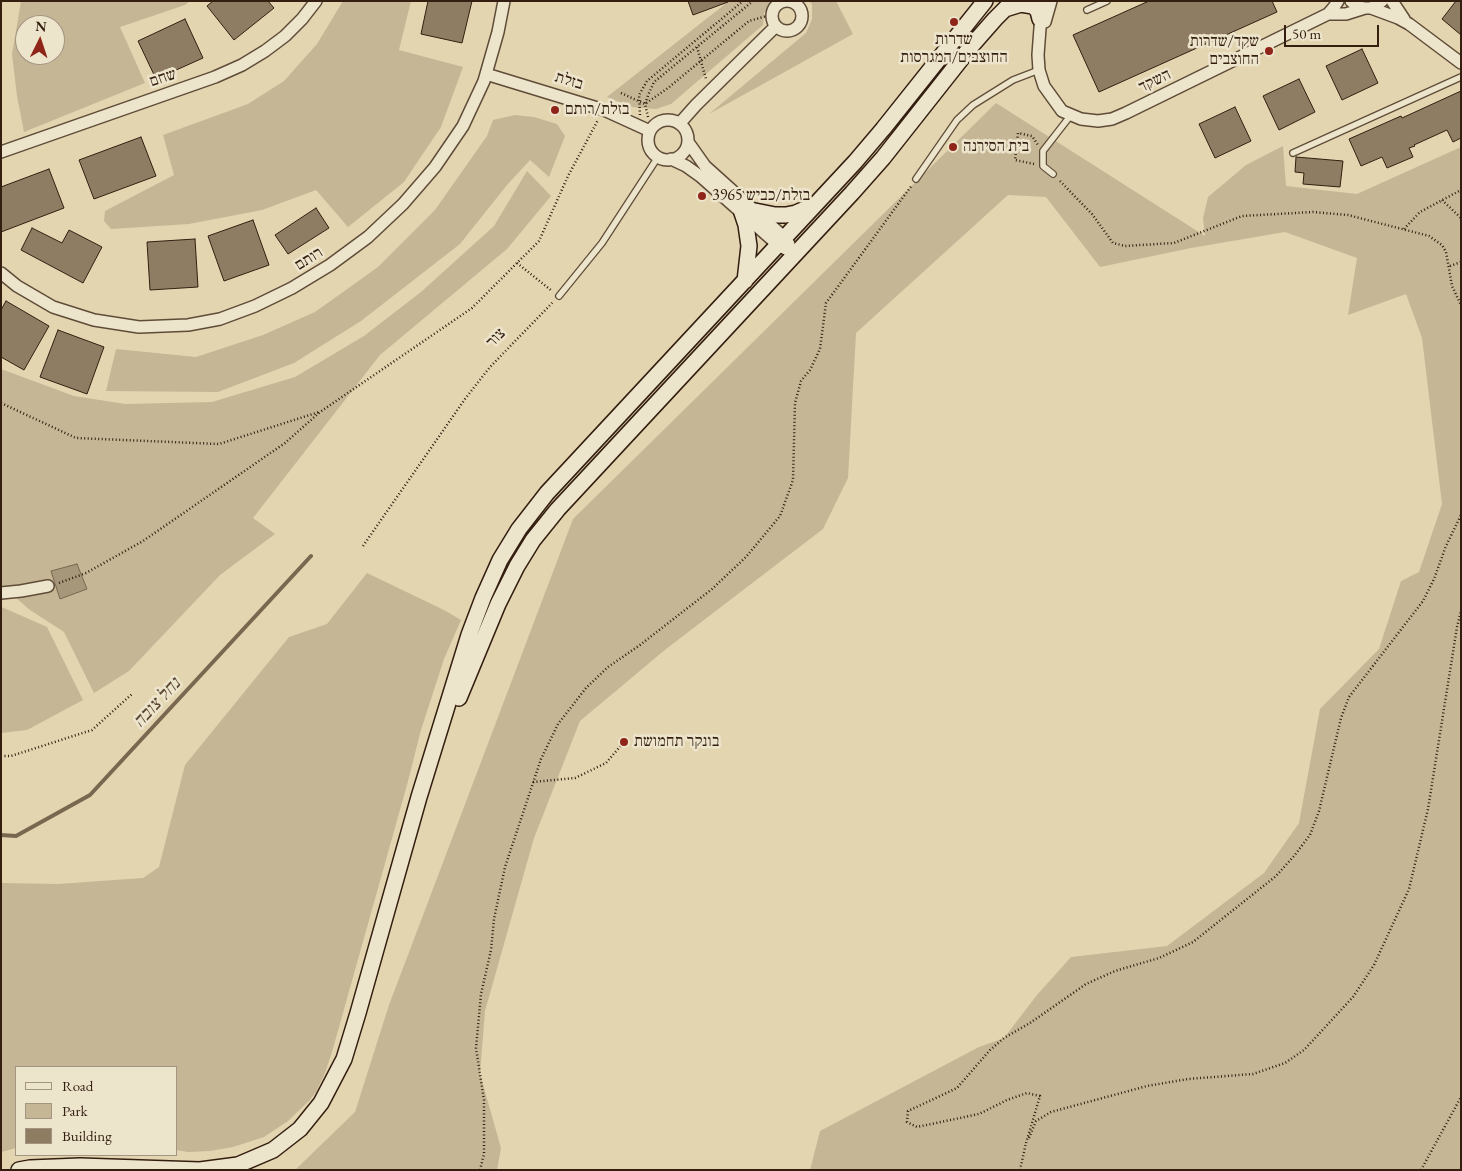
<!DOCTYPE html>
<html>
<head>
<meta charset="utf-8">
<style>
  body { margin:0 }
  #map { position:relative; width:1462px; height:1171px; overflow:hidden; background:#e3d5b0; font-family:"EB Garamond",serif }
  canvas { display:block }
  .frame { position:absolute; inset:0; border:2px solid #331e10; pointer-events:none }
  .legend { position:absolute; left:15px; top:1066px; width:162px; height:90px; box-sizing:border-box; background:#ede4cc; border:1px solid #a39581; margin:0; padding:6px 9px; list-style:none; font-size:15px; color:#331e10 }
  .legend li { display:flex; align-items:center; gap:10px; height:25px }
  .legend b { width:25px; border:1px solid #a39581 }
  .north { position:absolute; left:15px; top:15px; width:50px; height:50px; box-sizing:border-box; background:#ede4cc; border:1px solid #a39581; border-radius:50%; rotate:4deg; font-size:14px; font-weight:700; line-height:20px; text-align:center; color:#331e10 }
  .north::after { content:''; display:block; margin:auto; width:18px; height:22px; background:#8f2418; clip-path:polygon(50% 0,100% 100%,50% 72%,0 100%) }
  .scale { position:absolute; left:1284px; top:25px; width:95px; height:22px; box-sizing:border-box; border:2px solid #331e10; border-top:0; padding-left:6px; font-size:15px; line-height:18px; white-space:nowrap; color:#331e10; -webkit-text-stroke:4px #ede4cc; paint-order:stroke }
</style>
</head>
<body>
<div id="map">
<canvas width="1462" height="1171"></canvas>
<div class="frame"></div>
<ul class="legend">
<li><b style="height:6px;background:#ede4cc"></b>Road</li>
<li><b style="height:14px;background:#c5b695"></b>Park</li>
<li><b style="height:14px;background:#8f7d63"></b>Building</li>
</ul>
<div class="north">N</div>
<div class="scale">50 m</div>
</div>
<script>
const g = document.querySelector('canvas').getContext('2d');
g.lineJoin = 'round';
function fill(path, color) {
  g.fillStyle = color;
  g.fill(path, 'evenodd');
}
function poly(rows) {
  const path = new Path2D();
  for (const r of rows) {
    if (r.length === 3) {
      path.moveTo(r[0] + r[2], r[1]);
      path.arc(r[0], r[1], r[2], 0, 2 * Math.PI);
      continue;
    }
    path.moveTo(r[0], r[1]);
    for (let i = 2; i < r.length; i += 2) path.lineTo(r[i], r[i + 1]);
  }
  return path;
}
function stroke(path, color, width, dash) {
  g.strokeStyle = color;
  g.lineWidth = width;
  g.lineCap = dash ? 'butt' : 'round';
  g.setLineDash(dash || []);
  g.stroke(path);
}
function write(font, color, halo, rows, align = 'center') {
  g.font = font + ' "EB Garamond","Frank Ruhl Libre",serif';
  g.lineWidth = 5;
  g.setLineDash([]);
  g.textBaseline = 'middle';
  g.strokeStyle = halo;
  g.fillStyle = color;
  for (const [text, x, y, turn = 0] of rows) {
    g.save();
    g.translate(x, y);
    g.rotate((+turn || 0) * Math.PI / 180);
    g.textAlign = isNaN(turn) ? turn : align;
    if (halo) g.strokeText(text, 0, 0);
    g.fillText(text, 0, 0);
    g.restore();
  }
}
const green = poly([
  [21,1,190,1,185,5,120,27,145,83,24,132,17,96,12,54],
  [25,25,55,25,55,55,25,55],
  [343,1,411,1,399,50,463,67,441,127,404,182,348,227,316,190,262,210,189,224,111,229,104,221,105,211,174,175,163,135,248,104,284,81,317,44],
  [729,1,774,1,764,13,763,25,671,104,656,109,632,107,607,97],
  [809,1,836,1,853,34,709,114,806,33,812,19,812,4],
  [996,103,1205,236,1203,218,1208,197,1246,165,1283,146,1286,186,1357,194,1461,147,1461,1170,810,1170,820,1131,979,1047,1004,1038,1037,995,1071,957,1167,946,1264,873,1299,823,1320,709,1379,649,1401,581,1419,572,1442,504,1422,338,1406,294,1348,315,1357,258,1285,232,1191,248,1100,267,1046,197,1008,195,856,333,848,478,823,529,666,649,580,721,534,838,485,1011,480,1074,501,1148,497,1170,295,1170,355,1112,389,1005,573,519],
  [515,115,534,117,557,124,565,136,549,177,530,160,507,185,460,244,361,321,294,363,218,392,106,391,116,349,196,357,263,335,315,312,378,267,435,210,487,136,493,120],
  [527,171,551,196,507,249,380,355,253,518,275,534,220,575,129,671,94,693,64,632,30,610,1,585,1,369,74,396,125,404,212,402,295,377,364,336,421,292,494,226],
  [367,573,444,610,461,620,444,659,421,730,407,785,332,1052,325,1073,316,1092,310,1100,288,1121,264,1137,233,1147,210,1151,188,1152,176,1150,176,1067,16,1067,16,1148,1,1152,1,883,58,884,143,878,159,867,185,765,289,637,327,624],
  [1,607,4,608,47,627,83,700,27,730,1,733]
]);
const water = poly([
  [77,564,87,589,60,599,51,571,77,564]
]);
const stream = poly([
  [1,835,16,836,90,795,311,556]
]);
const building = poly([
  [213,1,268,1,274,8,234,40,207,6,213,1],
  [428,1,472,1,462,43,421,34,428,1],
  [688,1,727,1,728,2,693,15,688,1],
  [1149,1,1272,1,1277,12,1099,92,1073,35,1149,1],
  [1456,1,1461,1,1461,35,1442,19,1456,1],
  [185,19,203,58,156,79,138,41,185,19],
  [1362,49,1378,83,1342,100,1326,66,1362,49],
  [1299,79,1315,112,1279,130,1263,96,1299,79],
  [1461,91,1461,138,1453,142,1447,130,1414,145,1415,146,1409,148,1413,157,1387,168,1382,157,1361,166,1349,139,1401,116,1402,118,1461,91],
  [1235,107,1251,141,1215,158,1199,124,1235,107],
  [141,137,156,176,94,199,79,160,141,137],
  [1296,157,1343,161,1340,187,1303,184,1304,173,1295,172,1296,157],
  [49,169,64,208,1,232,1,187,49,169],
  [316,208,329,228,288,254,275,235,316,208],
  [253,220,269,265,224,281,208,236,253,220],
  [32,228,62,243,69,230,102,247,83,283,21,250,32,228],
  [195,239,198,287,150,290,147,242,195,239],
  [6,301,49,326,24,370,1,357,1,310,6,301],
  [58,330,104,347,87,394,40,377,58,330]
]);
const path = poly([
  [697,47,706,79],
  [621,93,645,104,668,88,749,21,770,15],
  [640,115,639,95,647,81,743,1],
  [648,117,645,104,649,93,654,82,753,1],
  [1034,164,1015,160,1018,133,1032,136,1038,145],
  [1060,181,1092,214,1113,243,1125,246,1174,243,1242,216,1313,212,1348,215,1429,236,1442,245,1446,252,1452,286,1461,305],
  [1442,200,1461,218],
  [1404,229,1420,212,1461,190],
  [517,263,552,291],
  [1450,266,1461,262],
  [1,403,76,438,219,444,319,412],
  [363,546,465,399,490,367,554,301],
  [59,583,86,573,143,541,285,443,320,412,472,308,539,241,568,176,598,120],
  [1,756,11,756,92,730,132,694],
  [533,782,575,778,606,763,624,742],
  [1029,1138,1036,1121,1051,1112,1147,1086,1188,1079,1253,1074,1285,1063,1304,1050,1353,997,1374,965,1409,889,1428,809,1457,627,1461,611],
  [1026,1143,1040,1096,1027,1093,1007,1100,979,1114,917,1127,907,1122,908,1111,957,1088,990,1050,1004,1038,1030,1023,1086,984,1115,971,1159,958,1193,942,1276,876,1294,856,1310,835,1319,811,1341,718,1349,697,1423,601,1434,579,1446,546,1461,515],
  [480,1170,484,1154,484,1100,476,1048,481,994,491,950,494,919,505,867,541,759,558,724,586,688,608,667,640,645,712,589,746,557,780,516,793,480,795,403,801,381,810,370,820,349,826,303,912,185],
  [1020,1170,1026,1143],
  [1421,1170,1461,1097]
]);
const lane = poly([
  [1087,10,1107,1],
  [1293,153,1461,77],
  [1053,174,1043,166,1043,151,1071,115],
  [916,179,957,120,973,105,1013,80,1039,70],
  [559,296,602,243,658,157]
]);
const street = poly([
  [1042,1,1038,55,1039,70,1044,86,1062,111,1081,119,1098,121,1112,119,1126,113,1328,14,1334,7,1338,1],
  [1351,1,1358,7,1365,8,1371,8,1382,1],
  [1392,1,1404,19],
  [787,16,15],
  [1371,8,1398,18,1409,24,1461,63],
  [1328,14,1346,14,1365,8],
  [1045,22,1051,1],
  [486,74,604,110,650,131],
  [668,140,20],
  [680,123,696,105,776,26],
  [688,142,705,166,785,238,789,244],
  [1,152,215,77,242,65,265,51,285,36,302,19,316,1],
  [671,159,686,166,700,176,778,245,795,254],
  [1,273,17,286,53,307,94,320,139,327,188,325,220,319,255,306,292,288,330,265,368,237,403,204,435,167,463,126,484,81,498,32,504,1],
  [1,593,21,591,48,586]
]);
const secondary = poly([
  [1005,9,1021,4,1033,6,1038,11,1040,19],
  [755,211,775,215,786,215,796,213,810,207],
  [742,213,746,225,749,246,745,281],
  [459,698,498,604,517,566,533,540,558,509,852,193,883,158,973,44,995,19,1013,1],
  [19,1170,30,1168,80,1166,200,1170,238,1165,273,1150,300,1129,321,1103,344,1059,358,1013,419,797,469,635,483,598,500,560,519,529,547,493,855,162,883,129,985,1]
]);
const markers = [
  [954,22,5,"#8f2418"],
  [1269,51,5,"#8f2418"],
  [555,110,5,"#8f2418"],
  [953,147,5,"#8f2418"],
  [702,196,5,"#8f2418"],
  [624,742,5,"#8f2418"]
];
const poiNames = [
  ["שדרות",954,40,"center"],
  ["החוצבים/המגרסות",954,58,"center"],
  ["שקד/שדרות",1259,42,"right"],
  ["החוצבים",1259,60,"right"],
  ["בזלת/רותם",565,110],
  ["בית הסירנה",963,147],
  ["בזלת/כביש 3965",712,196],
  ["בונקר תחמושת",634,742]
];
const streetNames = [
  ["שחם",163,78,-19],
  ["בזלת",569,81,17],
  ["השקד",1155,81,-26],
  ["רותם",309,259,-32],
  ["צור",496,338,-46]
];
const waterNames = [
  ["נחל צובה",157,703,-47]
];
fill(green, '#c5b695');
fill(water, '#a7977a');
stroke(water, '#796750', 1);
stroke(stream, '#796750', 4);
fill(building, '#8f7d63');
stroke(building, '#331e10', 1);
stroke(lane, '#5f4c38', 8);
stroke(street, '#5f4c38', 14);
stroke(secondary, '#331e10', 18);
stroke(path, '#331e10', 2.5, [1, 2.5]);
stroke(lane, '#ede4cc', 5.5);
stroke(street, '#ede4cc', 11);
stroke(secondary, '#ede4cc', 15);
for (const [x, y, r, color] of markers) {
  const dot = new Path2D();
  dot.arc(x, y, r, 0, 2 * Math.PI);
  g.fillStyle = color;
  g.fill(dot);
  stroke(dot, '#ede4cc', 2);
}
write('16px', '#331e10', '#ede4cc', poiNames, 'left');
write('16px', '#331e10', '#ede4cc', streetNames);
write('italic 18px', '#5c4835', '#ede4cc', waterNames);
</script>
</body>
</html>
